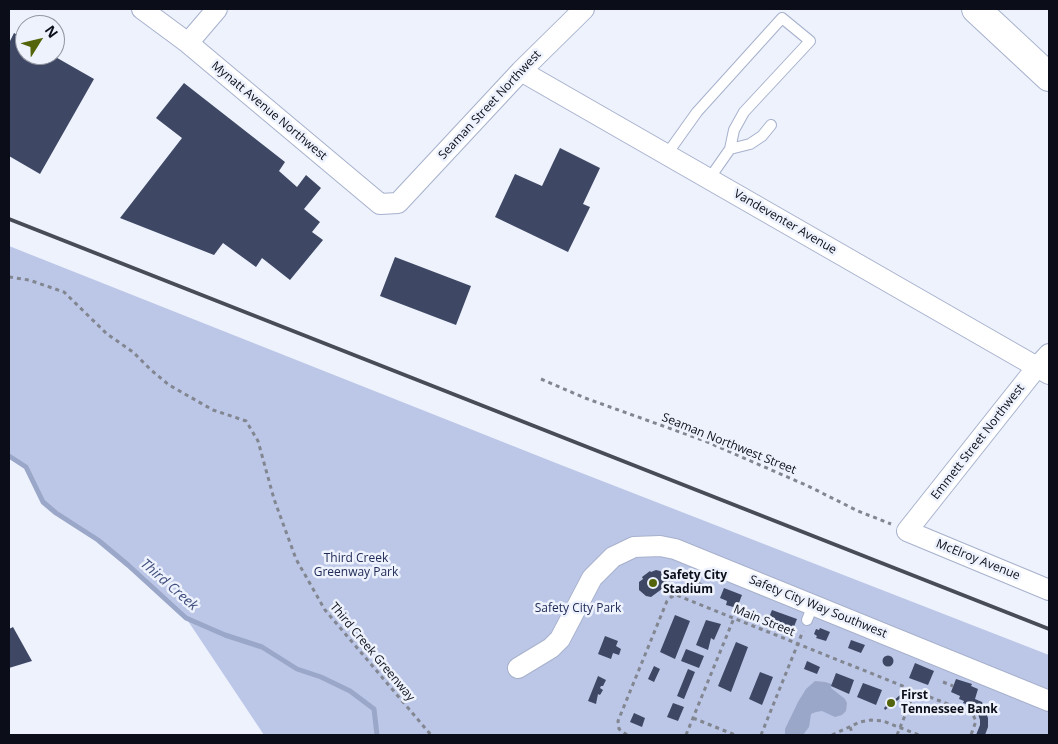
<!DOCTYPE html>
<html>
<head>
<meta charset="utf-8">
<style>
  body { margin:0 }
  #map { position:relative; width:1058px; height:744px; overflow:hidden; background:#edf2fd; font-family:"Open Sans",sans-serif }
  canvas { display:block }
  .frame { position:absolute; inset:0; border:10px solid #0b0e18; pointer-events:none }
  .north { position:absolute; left:15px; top:15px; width:50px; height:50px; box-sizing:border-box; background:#edf2fd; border:1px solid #9397a1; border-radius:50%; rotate:54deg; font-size:14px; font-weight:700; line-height:20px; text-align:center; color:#0b0e18 }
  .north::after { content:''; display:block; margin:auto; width:18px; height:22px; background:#54640b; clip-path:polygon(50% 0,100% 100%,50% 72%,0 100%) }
</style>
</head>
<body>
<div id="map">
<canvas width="1058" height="744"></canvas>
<div class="frame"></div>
<div class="north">N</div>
</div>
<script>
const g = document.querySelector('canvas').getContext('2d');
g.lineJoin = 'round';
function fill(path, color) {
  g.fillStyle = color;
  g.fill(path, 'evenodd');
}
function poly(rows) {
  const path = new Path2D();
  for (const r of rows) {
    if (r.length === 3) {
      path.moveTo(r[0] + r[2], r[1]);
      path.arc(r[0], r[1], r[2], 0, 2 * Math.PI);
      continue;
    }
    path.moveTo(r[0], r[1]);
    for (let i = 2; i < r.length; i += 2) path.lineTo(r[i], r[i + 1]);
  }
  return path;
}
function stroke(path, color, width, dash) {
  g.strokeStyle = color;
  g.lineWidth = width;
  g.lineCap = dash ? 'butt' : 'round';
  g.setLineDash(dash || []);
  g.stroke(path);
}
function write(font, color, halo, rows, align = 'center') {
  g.font = font + ' "Open Sans",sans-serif';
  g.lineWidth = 5;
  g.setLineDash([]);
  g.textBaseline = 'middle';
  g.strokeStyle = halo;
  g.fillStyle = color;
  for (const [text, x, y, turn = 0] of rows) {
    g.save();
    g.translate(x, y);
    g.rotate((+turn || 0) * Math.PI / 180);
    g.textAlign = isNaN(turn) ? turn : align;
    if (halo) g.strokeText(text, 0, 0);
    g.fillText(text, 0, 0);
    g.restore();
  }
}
const green = poly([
  [9,246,561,465,1049,655,1049,735,264,735,186,618,128,565,98,541,56,513,43,502,26,467,9,456]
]);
const water = poly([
  [815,681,825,682,832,684,831,688,845,699,847,703,846,711,842,715,835,717,822,711,816,712,811,714,809,727,803,735,785,735,785,729,798,702,806,689]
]);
const stream = poly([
  [9,456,26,467,43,502,56,513,98,540,128,565,186,618,225,635,262,647,297,669,321,677,350,691,374,709,377,735]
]);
const building = poly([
  [14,33,25,39,25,55,52,55,94,79,40,174,9,156,9,43],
  [184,83,285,162,279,171,297,187,306,175,321,188,304,209,320,222,312,232,323,240,290,280,262,258,256,267,223,243,214,255,120,218,182,138,156,118],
  [560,148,600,168,583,204,590,207,568,252,495,217,515,174,542,186],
  [395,257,471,286,456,325,380,296],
  [656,570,660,571,665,574,667,580,666,586,651,597,646,596,639,590,639,582,643,579,642,577,650,571,651,572],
  [687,578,707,585,704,594,683,586],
  [724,588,742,595,737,608,726,605,727,601,720,598],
  [772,610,797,619,793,629,768,620],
  [675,615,690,621,675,659,660,652],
  [706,620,721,624,714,640,711,638,708,650,696,645],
  [13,627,32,661,9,668,9,629],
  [820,628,830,632,826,641,816,638,817,636,814,634,816,629,819,630],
  [605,636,618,641,616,646,621,649,619,655,613,653,611,659,598,654],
  [851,640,865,645,861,653,848,648],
  [736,642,748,647,731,692,718,686],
  [686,649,704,656,699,668,681,661],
  [888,661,5.5],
  [807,661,820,667,817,674,804,669],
  [915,663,934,671,928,685,909,678],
  [654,666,660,669,654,682,648,679],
  [688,669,695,672,684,699,677,696],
  [760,672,773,677,762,705,749,699],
  [836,673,854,680,849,694,831,686],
  [598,676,606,680,603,686,601,686,600,688,603,690,600,695,598,694,596,704,588,701],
  [956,679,972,684,971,686,978,689,975,699,982,702,988,718,988,727,985,735,976,735,980,725,980,720,976,708,963,703,964,701,959,699,960,696,951,692],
  [863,683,882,690,876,705,857,697],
  [900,695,902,697,885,710,884,708,888,704,886,701,890,697,893,701],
  [673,703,684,707,678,721,667,717],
  [634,713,645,718,642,727,630,722]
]);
const path = poly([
  [9,277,29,280,64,292,107,334,133,352,151,370,169,385,213,410,246,421,258,441,274,499,296,559,325,610,431,735],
  [541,379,585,398,705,441,808,486,858,511,891,524],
  [943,682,953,686],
  [693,718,735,735],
  [850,727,853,735],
  [627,735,619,729,618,721,667,601,671,597,676,595,970,713,973,715,976,721,971,735],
  [686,735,734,618],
  [761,735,803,631],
  [832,735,860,722,871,720,883,721,919,735],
  [897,735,915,691]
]);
const lane = poly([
  [730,149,750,144,762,136,771,125],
  [667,154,697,112,782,18,810,41,744,112,734,130,730,149,709,179],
  [807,620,813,605]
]);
const street = poly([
  [142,9,188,43,380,204,398,203,521,71,584,9],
  [188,43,217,9],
  [521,71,1049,374],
  [1049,354,1037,367,907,531,1049,590],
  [518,668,551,648,560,639,592,578,613,557,634,547,660,546,675,549,1049,701]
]);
const secondary = poly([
  [976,9,1049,77]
]);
const rail = poly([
  [9,219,1049,629]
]);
const markers = [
  [653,583,5,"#54640b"],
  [891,703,5,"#54640b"]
];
const streetNames = [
  ["Seaman Street Northwest",490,105,-47],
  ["Mynatt Avenue Northwest",269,111,40],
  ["Vandeventer Avenue",785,222,30],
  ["Emmett Street Northwest",978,442,-52],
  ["Seaman Northwest Street",729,444,22],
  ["McElroy Avenue",978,560,22],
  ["Safety City Way Southwest",818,607,22],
  ["Main Street",764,621,22],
  ["Third Creek Greenway",372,652,50]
];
const parkNames = [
  ["Third Creek",356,559],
  ["Greenway Park",356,573],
  ["Safety City Park",578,609]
];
const poiNames = [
  ["Safety City",663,576],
  ["Stadium",663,590],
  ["First",901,696],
  ["Tennessee Bank",901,710]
];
const waterNames = [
  ["Third Creek",169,585,41]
];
fill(green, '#bcc7e7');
fill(water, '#9ba7c8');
stroke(stream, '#9ba7c8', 5);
fill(building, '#3e4864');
stroke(lane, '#a7b1cc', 12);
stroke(street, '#a7b1cc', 22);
stroke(secondary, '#a7b1cc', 30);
stroke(path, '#828690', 3, [4, 4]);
stroke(lane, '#fff', 10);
stroke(street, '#fff', 20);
stroke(secondary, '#fff', 28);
stroke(rail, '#484c56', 4);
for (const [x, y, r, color] of markers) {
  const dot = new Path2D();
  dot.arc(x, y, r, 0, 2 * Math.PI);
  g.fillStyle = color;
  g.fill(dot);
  stroke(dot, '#edf2fd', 2);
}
write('12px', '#0b0e18', '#edf2fd', streetNames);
write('12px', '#212c58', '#edf2fd', parkNames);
write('bold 12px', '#0b0e18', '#edf2fd', poiNames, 'left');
write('italic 14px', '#3f4d7c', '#edf2fd', waterNames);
</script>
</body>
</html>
